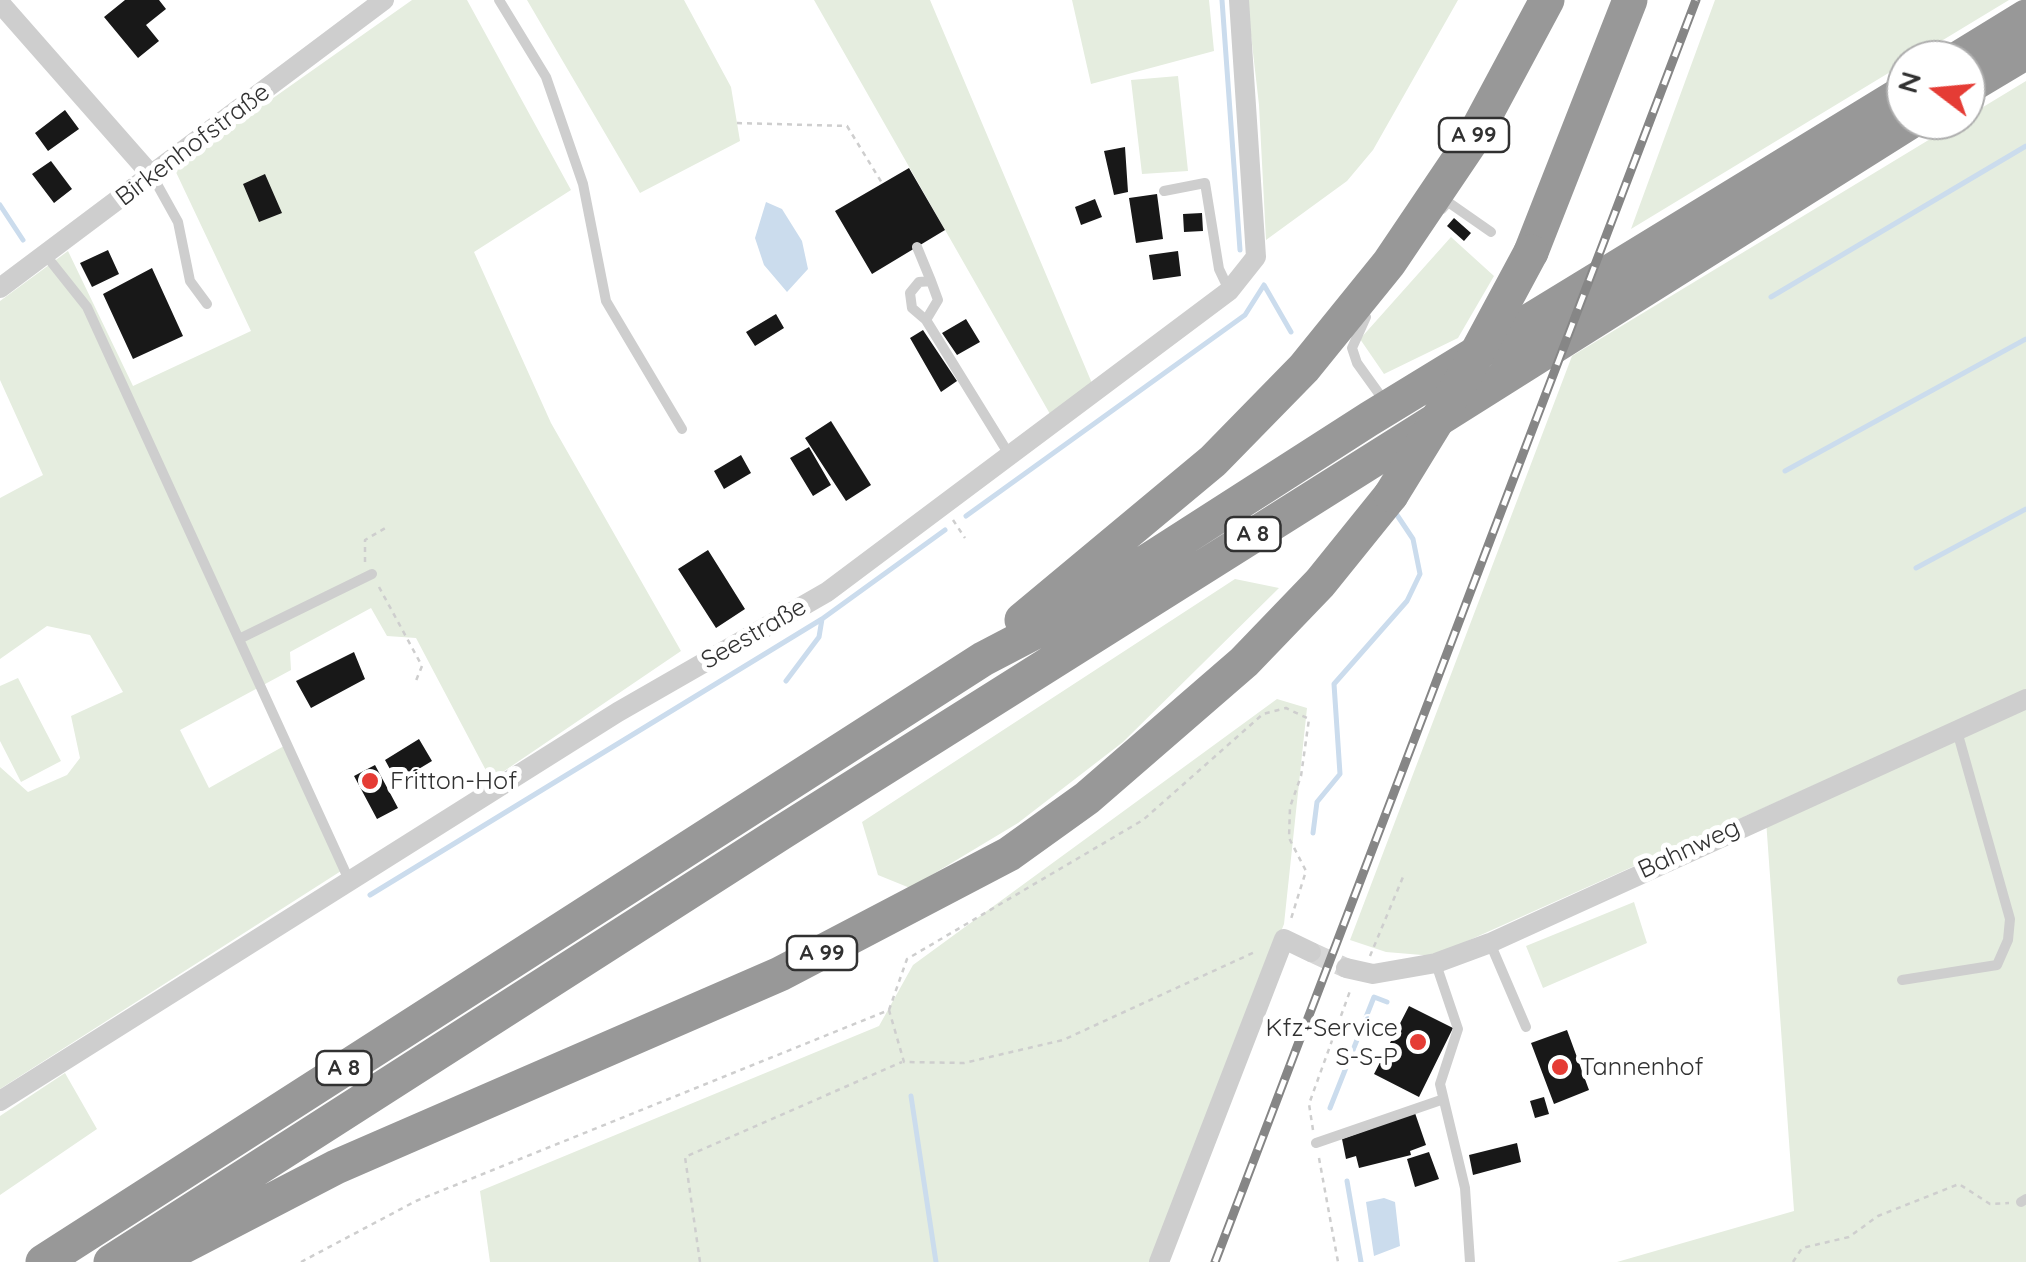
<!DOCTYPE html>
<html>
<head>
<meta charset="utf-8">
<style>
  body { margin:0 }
  #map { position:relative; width:2026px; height:1262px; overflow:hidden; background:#fff; font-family:Quicksand,sans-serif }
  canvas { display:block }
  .north { position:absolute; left:1886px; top:40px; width:100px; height:100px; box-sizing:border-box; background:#fff; border:2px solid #adadad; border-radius:50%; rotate:286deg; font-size:28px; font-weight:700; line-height:40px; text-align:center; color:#313131 }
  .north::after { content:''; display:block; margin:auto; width:35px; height:45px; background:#e53c35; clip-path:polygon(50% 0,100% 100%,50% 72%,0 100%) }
</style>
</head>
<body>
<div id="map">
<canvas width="2026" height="1262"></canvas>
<div class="north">N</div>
</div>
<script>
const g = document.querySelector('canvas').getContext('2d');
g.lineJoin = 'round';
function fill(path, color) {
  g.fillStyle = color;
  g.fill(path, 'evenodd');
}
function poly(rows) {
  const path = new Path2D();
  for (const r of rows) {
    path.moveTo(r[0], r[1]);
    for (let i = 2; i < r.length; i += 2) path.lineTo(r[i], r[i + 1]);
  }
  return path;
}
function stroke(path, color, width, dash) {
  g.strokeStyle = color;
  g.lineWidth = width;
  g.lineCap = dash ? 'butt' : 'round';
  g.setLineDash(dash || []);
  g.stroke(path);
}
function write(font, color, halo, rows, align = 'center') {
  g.font = font + ' Quicksand,sans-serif';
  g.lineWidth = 10;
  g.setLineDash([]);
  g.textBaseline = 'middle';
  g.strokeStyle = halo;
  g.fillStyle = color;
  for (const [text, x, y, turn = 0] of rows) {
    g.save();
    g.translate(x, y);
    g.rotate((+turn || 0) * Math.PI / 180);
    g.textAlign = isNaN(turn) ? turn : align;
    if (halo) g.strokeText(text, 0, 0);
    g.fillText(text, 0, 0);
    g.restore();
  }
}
const green = poly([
  [412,0,467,0,571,190,474,252,551,423,681,651,491,780,416,638,387,636,371,608,290,652,291,670,180,730,209,788,284,746,341,871,0,1089,0,767,28,792,67,775,80,758,71,716,123,692,90,635,47,626,0,659,0,498,43,475,0,380,0,301,68,251,133,386,251,331,174,168],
  [527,0,684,0,731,87,740,141,640,193],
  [814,0,930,0,1094,388,1050,414],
  [1072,0,1209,0,1214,51,1091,84],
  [1247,0,1458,0,1373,150,1347,181,1266,240,1259,105],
  [1715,0,2009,0,1631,229],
  [1178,76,1188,171,1142,174,1131,80],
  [2026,81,2026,690,1434,956,1386,952,1350,940,1572,356],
  [1451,237,1494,276,1458,338,1384,374,1360,339],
  [1235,579,1279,588,1123,742,1018,823,910,888,878,875,862,822],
  [18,678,61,761,21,782,0,741,0,686],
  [1277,699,1307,708,1284,924,1150,1262,490,1262,480,1191,879,1026,913,965],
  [2026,706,2026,1262,1617,1262,1794,1211,1766,820],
  [1634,902,1647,943,1543,988,1526,946],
  [65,1073,97,1129,0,1195,0,1116]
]);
const water = poly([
  [766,202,782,209,802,241,808,269,787,292,764,265,755,238],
  [1384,1198,1395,1202,1400,1246,1374,1256,1366,1202]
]);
const stream = poly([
  [1222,0,1240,250],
  [0,205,23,240],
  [1771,297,2026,146],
  [1785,471,2026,339],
  [966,516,1245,315,1264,285,1291,332],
  [1916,568,2026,509],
  [786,681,819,637,822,619,945,530],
  [1313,833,1317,802,1340,774,1334,684,1407,601,1420,574,1413,539,1397,515],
  [370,895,822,619],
  [911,1096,936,1262],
  [1330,1108,1374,997,1387,1002],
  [1347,1181,1361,1262]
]);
const building = poly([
  [125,0,159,0,166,9,146,25,159,41,138,58,104,17],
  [65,110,79,129,48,151,35,133],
  [1125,147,1128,192,1114,195,1104,151],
  [51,161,72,189,54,203,32,174],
  [909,168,945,230,872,274,835,211],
  [265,174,282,213,259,222,243,184],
  [1157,194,1163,239,1136,243,1129,198],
  [1095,199,1102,217,1081,225,1075,207],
  [1202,213,1203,231,1184,232,1183,214],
  [1454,218,1471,233,1464,241,1447,226],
  [108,250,119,274,92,287,80,263],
  [1178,251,1181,276,1153,280,1149,255],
  [152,268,183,336,133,359,103,294],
  [776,314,784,328,755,346,746,332],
  [966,319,980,342,957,355,942,333],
  [923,330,957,381,941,392,910,338],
  [831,421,871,485,846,501,805,438],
  [809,447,831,485,813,496,790,458],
  [741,455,751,473,724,489,714,471],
  [708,550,745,609,716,628,678,569],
  [354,652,365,679,311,708,296,681],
  [419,739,432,761,397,782,385,760],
  [375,765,398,808,377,819,354,776],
  [1409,1006,1453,1028,1419,1097,1374,1074],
  [1567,1030,1589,1090,1554,1104,1531,1043],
  [1544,1097,1549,1114,1535,1118,1530,1101],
  [1415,1113,1426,1145,1410,1151,1411,1155,1359,1168,1356,1156,1346,1159,1342,1139],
  [1517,1143,1521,1162,1473,1175,1469,1155],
  [1429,1152,1439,1179,1415,1187,1407,1159]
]);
const minorTunnel = poly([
  [1311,952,1346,968]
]);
const path = poly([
  [737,123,847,126,882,183],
  [953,520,965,538],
  [365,562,365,540,387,527],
  [379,587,422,666,415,683],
  [1370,956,1403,877],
  [889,1010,907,959,1143,820,1263,714,1286,708,1309,719,1301,776,1290,807,1289,838,1306,871,1290,922],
  [1313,1130,1309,1104,1350,991],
  [1319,1158,1338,1262],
  [301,1262,416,1201,889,1010,904,1062,964,1063,1063,1040,1257,951],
  [700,1262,685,1157,902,1062],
  [1793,1262,1802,1248,1849,1237,1878,1216,1959,1184,1990,1204,2009,1203]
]);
const service = poly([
  [499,0,546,77,583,184,606,301,682,429],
  [153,177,178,222,190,281,207,304],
  [1164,191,1205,183,1219,269,1229,290],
  [1442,209,1448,202,1491,232],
  [917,247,931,281],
  [44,253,87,307,349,880],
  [1366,317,1352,348,1357,363,1385,402],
  [926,320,938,300,931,281,919,282,910,293,912,308,926,320,1010,456],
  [239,639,372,574],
  [1490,943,1526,1027],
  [1436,964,1458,1029,1440,1084,1465,1188,1470,1262],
  [1902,980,1997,965,2008,940,2010,919,1957,731],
  [1316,1143,1441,1100],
  [2021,1202,2026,1199]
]);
const minor = poly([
  [0,3,153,177],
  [0,288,384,0],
  [1346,968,1373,974,1436,963,1490,943,2026,699],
  [0,1101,618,712,827,592,1229,291,1256,257,1239,0],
  [1159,1262,1284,939,1311,952]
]);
const motorway = poly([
  [1956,60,2026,17],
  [1966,88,2026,52],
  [1531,252,1630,0],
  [1022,620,1213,461,1304,368,1389,263,1472,140,1547,0],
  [43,1262,983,659,1048,625,1369,419,1906,91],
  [111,1262,784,831,1913,120],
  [153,1262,336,1167,780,974,1009,854,1087,798,1244,662,1320,583,1391,495]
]);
const rail = poly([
  [1215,1262,1696,0]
]);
const motorwayBridge = poly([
  [1391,495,1466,373,1531,252]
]);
const markers = [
  [370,781,10,"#e53c35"],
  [1418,1042,10,"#e53c35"],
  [1560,1067,10,"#e53c35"]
];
const shields = [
  [1474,135,70],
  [1253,534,55],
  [822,953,70],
  [344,1068,55]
];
const shieldNames = [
  ["A 99",1474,135],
  ["A 8",1253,534],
  ["A 99",822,953],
  ["A 8",344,1068]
];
const streetNames = [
  ["Birkenhofstraße",193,145,-37],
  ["Seestraße",754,634,-30],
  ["Bahnweg",1689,849,-25]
];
const poiNames = [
  ["Fritton-Hof",390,781],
  ["Kfz-Service",1398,1028,"right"],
  ["S-S-P",1398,1057,"right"],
  ["Tannenhof",1580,1067]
];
fill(green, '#e5eddf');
fill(water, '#cbdced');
stroke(stream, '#cbdced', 5);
fill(building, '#181818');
stroke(minorTunnel, '#d6d6d6', 20, [20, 10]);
stroke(path, '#cecece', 2.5, [5, 5]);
stroke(service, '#cecece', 10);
stroke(minor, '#cecece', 20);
stroke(motorway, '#989898', 35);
stroke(rail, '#868686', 9);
stroke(rail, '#fff', 5, [15]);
stroke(motorwayBridge, '#989898', 35);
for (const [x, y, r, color] of markers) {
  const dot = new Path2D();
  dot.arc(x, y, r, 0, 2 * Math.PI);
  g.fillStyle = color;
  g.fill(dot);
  stroke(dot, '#fff', 4);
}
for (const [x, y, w] of shields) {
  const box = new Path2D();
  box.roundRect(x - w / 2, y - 17, w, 34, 8);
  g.fillStyle = '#fff';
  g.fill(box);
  stroke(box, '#313131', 2.5);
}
write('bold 22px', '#313131', null, shieldNames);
write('25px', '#313131', '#fff', streetNames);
write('25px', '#313131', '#fff', poiNames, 'left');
</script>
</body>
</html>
